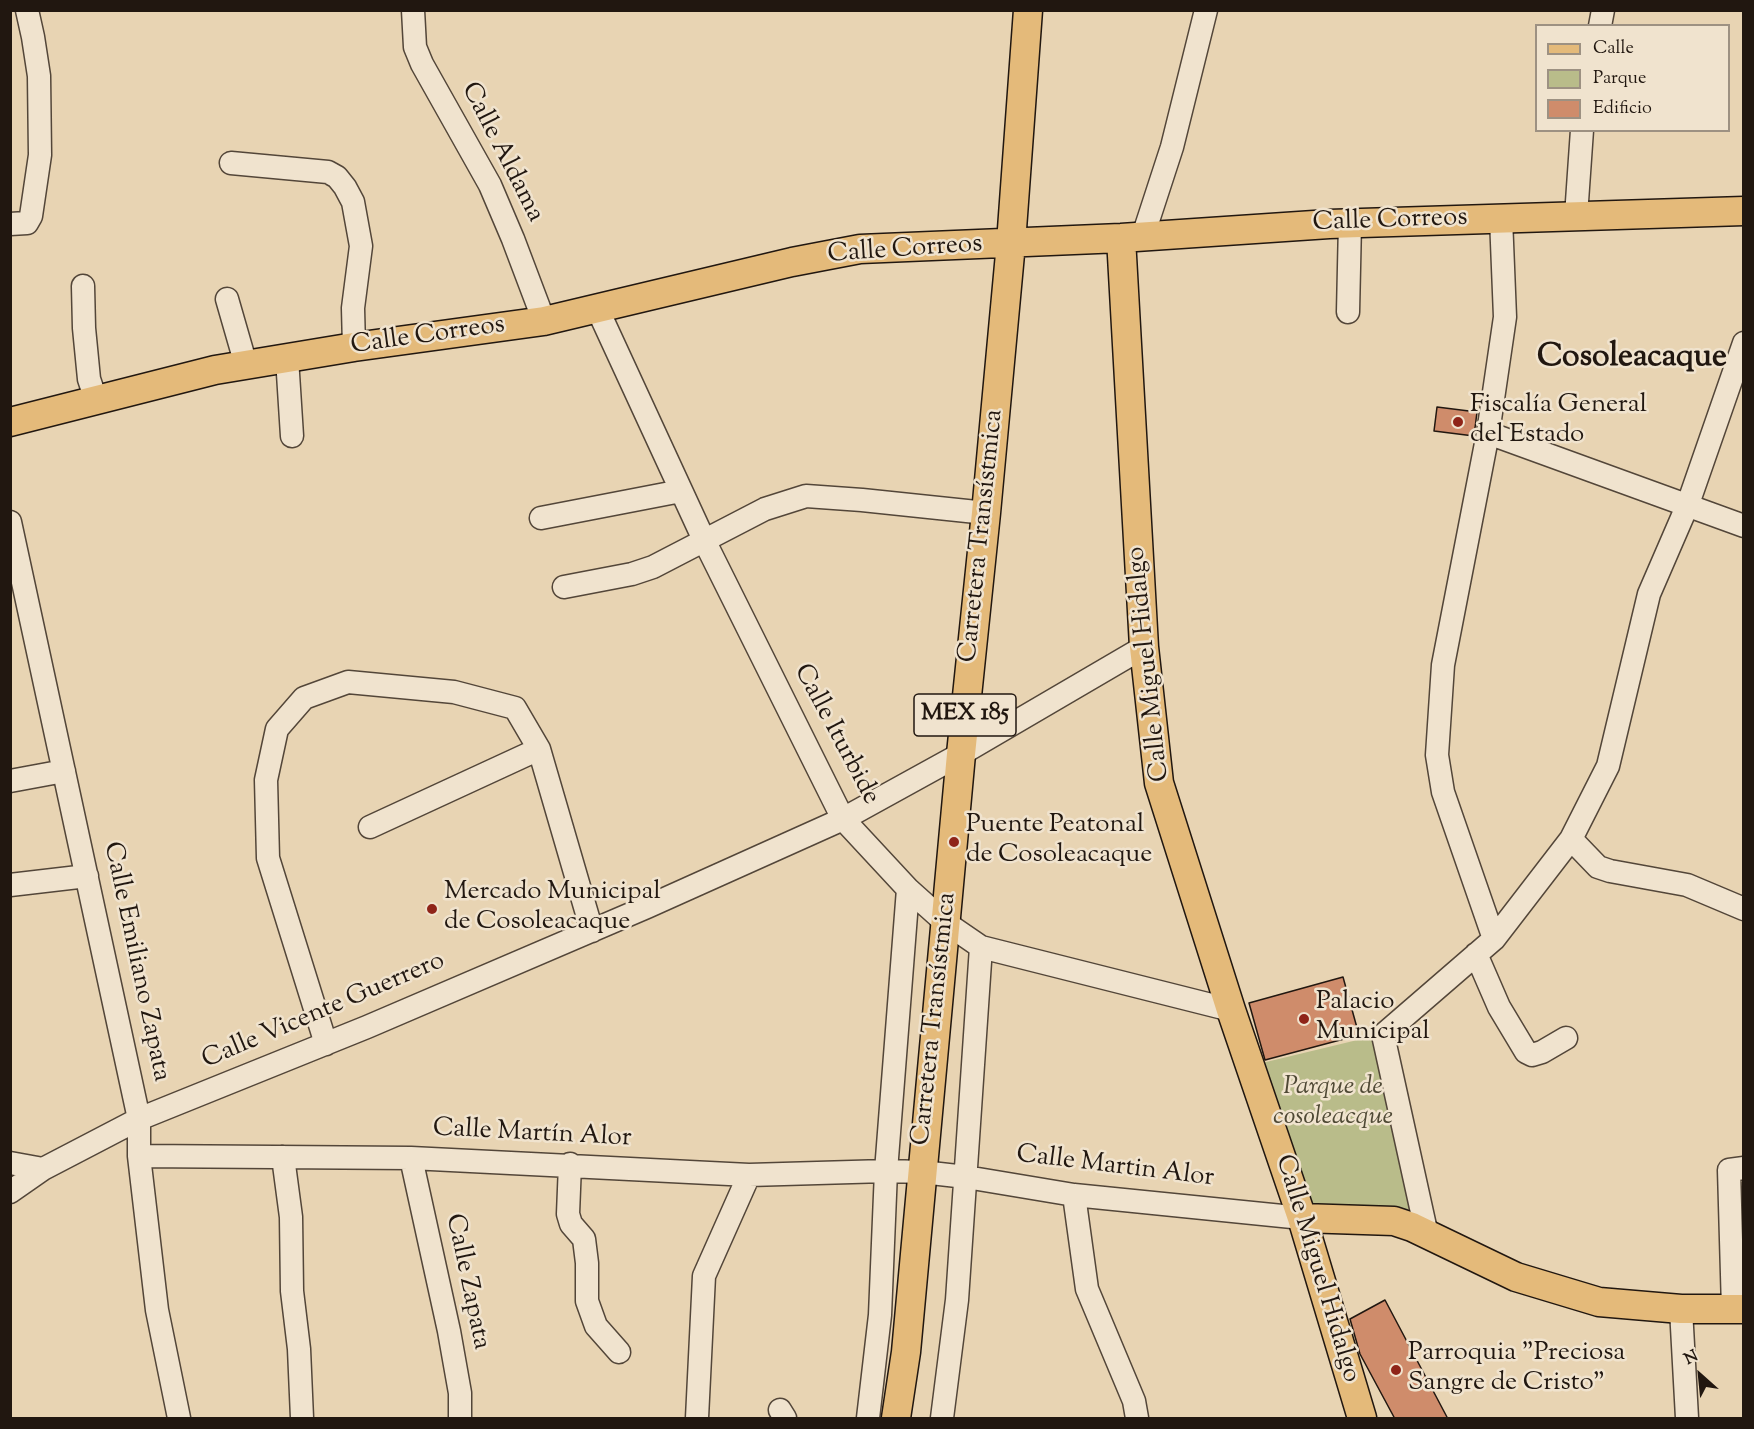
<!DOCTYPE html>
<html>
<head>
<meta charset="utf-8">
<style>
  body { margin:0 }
  #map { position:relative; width:1754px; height:1429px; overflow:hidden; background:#e8d4b3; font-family:"Sorts Mill Goudy",serif }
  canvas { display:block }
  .frame { position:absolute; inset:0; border:12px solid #211710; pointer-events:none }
  .legend { position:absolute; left:1535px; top:24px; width:195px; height:108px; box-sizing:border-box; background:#f0e3ce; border:2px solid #9d9182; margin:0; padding:8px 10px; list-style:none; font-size:18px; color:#211710 }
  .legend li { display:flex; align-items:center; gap:12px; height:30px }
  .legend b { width:30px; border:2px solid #9d9182 }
  .north { position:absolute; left:1670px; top:1345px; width:60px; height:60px; -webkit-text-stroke:4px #f0e3ce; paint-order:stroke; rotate:333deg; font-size:16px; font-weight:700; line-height:24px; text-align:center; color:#211710 }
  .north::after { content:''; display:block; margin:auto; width:21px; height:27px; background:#211710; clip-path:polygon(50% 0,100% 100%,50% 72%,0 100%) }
</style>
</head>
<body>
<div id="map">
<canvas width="1754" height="1429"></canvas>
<div class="frame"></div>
<ul class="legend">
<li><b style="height:8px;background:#e4ba7a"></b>Calle</li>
<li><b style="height:16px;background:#b9bc8a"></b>Parque</li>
<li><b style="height:16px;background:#cf8c6b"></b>Edificio</li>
</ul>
<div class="north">N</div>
</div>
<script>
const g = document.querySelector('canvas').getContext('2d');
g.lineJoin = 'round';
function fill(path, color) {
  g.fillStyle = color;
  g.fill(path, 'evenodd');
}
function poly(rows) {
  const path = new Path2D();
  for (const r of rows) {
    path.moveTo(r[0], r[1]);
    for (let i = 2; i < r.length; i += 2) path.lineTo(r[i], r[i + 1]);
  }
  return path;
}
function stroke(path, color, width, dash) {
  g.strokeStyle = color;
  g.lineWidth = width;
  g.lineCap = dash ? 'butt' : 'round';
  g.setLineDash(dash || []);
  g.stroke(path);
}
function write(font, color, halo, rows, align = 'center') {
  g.font = font + ' "Sorts Mill Goudy",serif';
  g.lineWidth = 5;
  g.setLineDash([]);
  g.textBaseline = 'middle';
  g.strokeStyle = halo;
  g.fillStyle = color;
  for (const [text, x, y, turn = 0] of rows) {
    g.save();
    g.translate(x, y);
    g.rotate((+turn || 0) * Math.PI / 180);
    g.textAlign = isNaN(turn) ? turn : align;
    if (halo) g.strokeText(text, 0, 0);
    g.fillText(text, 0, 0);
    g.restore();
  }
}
const green = poly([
  [1374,1036,1411,1209,1309,1215,1262,1063]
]);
const building = poly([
  [1437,407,1477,412,1474,436,1434,431,1437,407],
  [1343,977,1359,1035,1265,1060,1249,1003,1343,977],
  [1385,1300,1448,1419,1395,1419,1360,1354,1350,1319,1385,1300]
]);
const minor = poly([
  [413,10,415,47,422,64,490,185,513,239,544,321],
  [1600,26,1603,10],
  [231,163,328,172,337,177,345,187,353,202,361,246,353,308,354,347],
  [1576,216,1582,130],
  [10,224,27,223,31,216,40,155,39,76,33,37,27,10],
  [1143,236,1172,147,1206,10],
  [83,286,84,328,89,379,96,400],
  [227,299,246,365],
  [597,308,704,540,843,819,908,889,946,923,981,947,1231,1010],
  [1348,312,1350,223],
  [287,358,292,436],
  [1488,433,1744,526],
  [541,518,681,491],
  [10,522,139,1119,139,1156,157,1310,179,1418],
  [564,587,632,574,653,567,765,509,806,496,862,500,986,513],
  [10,781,64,771],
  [370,827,539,749],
  [1571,839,1598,867,1610,871,1687,885,1744,909],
  [10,885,87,876],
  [1494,939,1443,792,1437,755,1443,665,1488,433,1505,317,1501,218],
  [1476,954,1499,1007,1526,1052,1532,1055,1542,1052,1566,1038],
  [326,1044,268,858,266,780,277,729,304,698,348,682,454,692,515,708,539,749,592,931],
  [139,1156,411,1158,749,1175,886,1171,922,1172,966,1177,1074,1195,1302,1218],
  [283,1157,291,1217,292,1291,299,1349,302,1418],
  [411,1158,449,1331,460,1393,460,1418],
  [10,1163,43,1169],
  [570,1164,568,1214,571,1224,584,1239,587,1263,587,1301,596,1326,619,1352],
  [10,1192,43,1169,139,1119,367,1027,647,907,843,819,961,754,1144,647],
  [1074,1195,1087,1289,1134,1401,1137,1418],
  [1427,1235,1383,1035,1494,939,1571,839,1608,766,1649,594,1688,504,1744,343],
  [1681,1309,1687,1418],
  [1733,1309,1729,1170,1744,1168],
  [780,1410,785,1418],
  [697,1418,704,1276,749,1175],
  [868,1418,880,1315,886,1171,908,889],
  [942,1418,957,1300,981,947]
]);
const major = poly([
  [1121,238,1144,647,1159,783,1231,1010,1302,1218,1362,1418],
  [10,422,215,370,354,347,544,321,792,262,860,249,1121,238,1329,224,1744,211],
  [1302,1218,1394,1221,1412,1227,1516,1277,1599,1302,1681,1309,1744,1309],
  [896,1418,906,1352,961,754,986,513,1011,243,1028,10]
]);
const markers = [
  [1458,422,6,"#8f2418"],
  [954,842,6,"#8f2418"],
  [432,909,6,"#8f2418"],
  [1304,1019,6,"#8f2418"],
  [1396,1370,6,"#8f2418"]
];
const shields = [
  [965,715,102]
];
const shieldNames = [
  ["MEX 185",965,715]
];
const streetNames = [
  ["Calle Aldama",501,153,63],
  ["Calle Correos",1390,222,-2],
  ["Calle Correos",905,251,-4],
  ["Calle Correos",428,337,-8],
  ["Carretera Transístmica",983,536,-84],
  ["Calle Miguel Hidalgo",1150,664,-96],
  ["Calle Iturbide",835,735,62],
  ["Calle Emiliano Zapata",135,962,78],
  ["Calle Vicente Guerrero",324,1012,-23],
  ["Carretera Transístmica",936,1019,-84],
  ["Calle Martín Alor",532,1135,3],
  ["Calle Martin Alor",1115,1168,7],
  ["Calle Miguel Hidalgo",1316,1269,73],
  ["Calle Zapata",466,1282,78]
];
const poiNames = [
  ["Fiscalía General",1470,407],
  ["del Estado",1470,437],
  ["Puente Peatonal",966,827],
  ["de Cosoleacaque",966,857],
  ["Mercado Municipal",444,894],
  ["de Cosoleacaque",444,924],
  ["Palacio",1316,1004],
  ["Municipal",1316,1034],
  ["Parroquia \"Preciosa",1408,1355],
  ["Sangre de Cristo\"",1408,1385]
];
const parkNames = [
  ["Parque de",1333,1089],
  ["cosoleacque",1333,1119]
];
const districtNames = [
  ["Cosoleacaque",1632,360]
];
fill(green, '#b9bc8a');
fill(building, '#cf8c6b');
stroke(building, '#211710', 1.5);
stroke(minor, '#534639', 25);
stroke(major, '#211710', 31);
stroke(minor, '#f0e3ce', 22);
stroke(major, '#e4ba7a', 28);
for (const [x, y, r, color] of markers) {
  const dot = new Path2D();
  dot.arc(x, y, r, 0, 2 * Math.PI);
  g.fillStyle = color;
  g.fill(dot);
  stroke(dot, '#f0e3ce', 2);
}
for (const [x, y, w] of shields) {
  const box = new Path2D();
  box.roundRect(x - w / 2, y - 21, w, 42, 4.5);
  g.fillStyle = '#f0e3ce';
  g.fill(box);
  stroke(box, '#211710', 1.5);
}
write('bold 24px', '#211710', null, shieldNames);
write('26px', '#211710', '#f0e3ce', streetNames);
write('26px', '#211710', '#f0e3ce', poiNames, 'left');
write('italic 26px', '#4f4935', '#f0e3ce', parkNames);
write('bold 32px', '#211710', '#f0e3ce', districtNames);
</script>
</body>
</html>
